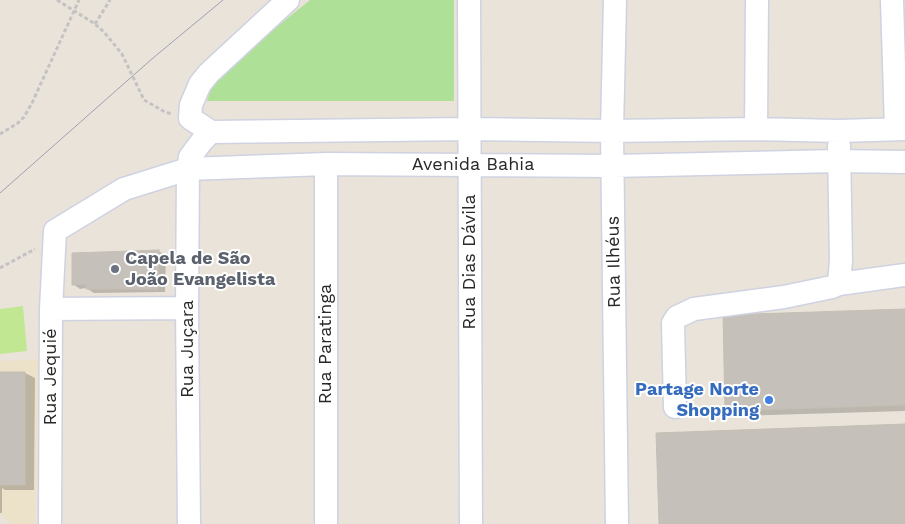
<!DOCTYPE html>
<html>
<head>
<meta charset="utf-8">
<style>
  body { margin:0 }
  canvas { display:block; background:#eae3d9 }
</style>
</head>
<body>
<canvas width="905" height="524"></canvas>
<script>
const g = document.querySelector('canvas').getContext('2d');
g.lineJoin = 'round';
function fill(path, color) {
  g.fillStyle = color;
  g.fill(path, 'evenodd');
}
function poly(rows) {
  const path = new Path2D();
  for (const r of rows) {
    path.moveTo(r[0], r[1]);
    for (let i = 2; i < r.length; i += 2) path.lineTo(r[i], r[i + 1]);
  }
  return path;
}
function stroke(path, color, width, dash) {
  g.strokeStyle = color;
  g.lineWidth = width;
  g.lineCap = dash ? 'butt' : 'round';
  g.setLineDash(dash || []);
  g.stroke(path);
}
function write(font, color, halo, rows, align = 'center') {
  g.font = font + ' "Work Sans",sans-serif';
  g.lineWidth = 4;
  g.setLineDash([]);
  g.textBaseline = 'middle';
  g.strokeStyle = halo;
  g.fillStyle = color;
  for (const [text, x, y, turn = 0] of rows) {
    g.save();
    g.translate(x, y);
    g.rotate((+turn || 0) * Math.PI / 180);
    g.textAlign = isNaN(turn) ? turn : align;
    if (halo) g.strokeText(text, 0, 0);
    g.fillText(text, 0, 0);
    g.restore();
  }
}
const education = poly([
  [38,359,35,524,10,524,0,513,0,361]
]);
const green = poly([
  [310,0,454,0,454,101,207,101,215,77]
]);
const pitch = poly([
  [23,306,27,351,0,354,0,309]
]);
const shadow = poly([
  [158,251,166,255,165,292,94,293,86,288,80,289,73,284],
  [905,311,905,411,736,416,727,411],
  [0,373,25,373,35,378,34,490,5,490,2,488,2,513,0,513]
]);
const building = poly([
  [159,250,158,289,86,289,86,284,72,285,72,253,159,250],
  [905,309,905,405,725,411,723,315,905,309],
  [0,372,25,372,25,485,0,485,0,372],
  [905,424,905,524,659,524,656,433,905,424]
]);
const path = poly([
  [57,0,95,24,104,32,122,54,144,100,165,112,172,114],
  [95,24,110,0],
  [0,134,18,123,24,117,32,103,79,0],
  [0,268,35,249]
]);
const minor = poly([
  [469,0,471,524],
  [615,0,612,131,617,524],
  [892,0,896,129],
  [756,129,757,0],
  [211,132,470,129,612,131,756,129,839,131,905,129],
  [211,132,190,118,191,105,200,84,209,73,288,0],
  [839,284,905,275],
  [51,309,187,308],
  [675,407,673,323,677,317,694,309,784,297,832,287,839,284,841,260,839,146],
  [50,524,51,309,55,231,124,189,188,169,326,164,613,166,838,161,905,162],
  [189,524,187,308,188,169,190,157,202,141,211,132],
  [326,524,326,164]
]);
const tram = poly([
  [0,193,153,58,223,0]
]);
const markers = [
  [115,269,5,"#6b7280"],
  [769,400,5,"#3f7fe0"]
];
const streetNames = [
  ["Avenida Bahia",473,165],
  ["Rua Dias Dávila",470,262,-90],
  ["Rua Ilhéus",614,262,-91],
  ["Rua Paratinga",326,344,-90],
  ["Rua Juçara",188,349,-90],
  ["Rua Jequié",51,377,-90]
];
const worshipNames = [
  ["Capela de São",125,259],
  ["João Evangelista",125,280]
];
const shopNames = [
  ["Partage Norte",759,390],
  ["Shopping",759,411]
];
fill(education, '#ece1c9');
fill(green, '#afe097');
fill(pitch, '#c2e793');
fill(shadow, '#0003');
fill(building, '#c5c0b9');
stroke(building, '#c5bfb4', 1);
stroke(minor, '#cfd2e1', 25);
stroke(path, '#c3c3c3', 3, [4, 2.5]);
stroke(minor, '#fff', 22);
stroke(tram, '#9da0b2', 1);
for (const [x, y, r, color] of markers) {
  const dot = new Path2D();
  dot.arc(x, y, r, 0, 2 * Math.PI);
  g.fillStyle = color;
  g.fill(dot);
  stroke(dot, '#fff', 2);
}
write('18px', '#282828', '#fff', streetNames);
write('bold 18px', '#5b616d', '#fff', worshipNames, 'left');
write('bold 18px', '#366cbe', '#fff', shopNames, 'right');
</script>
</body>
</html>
